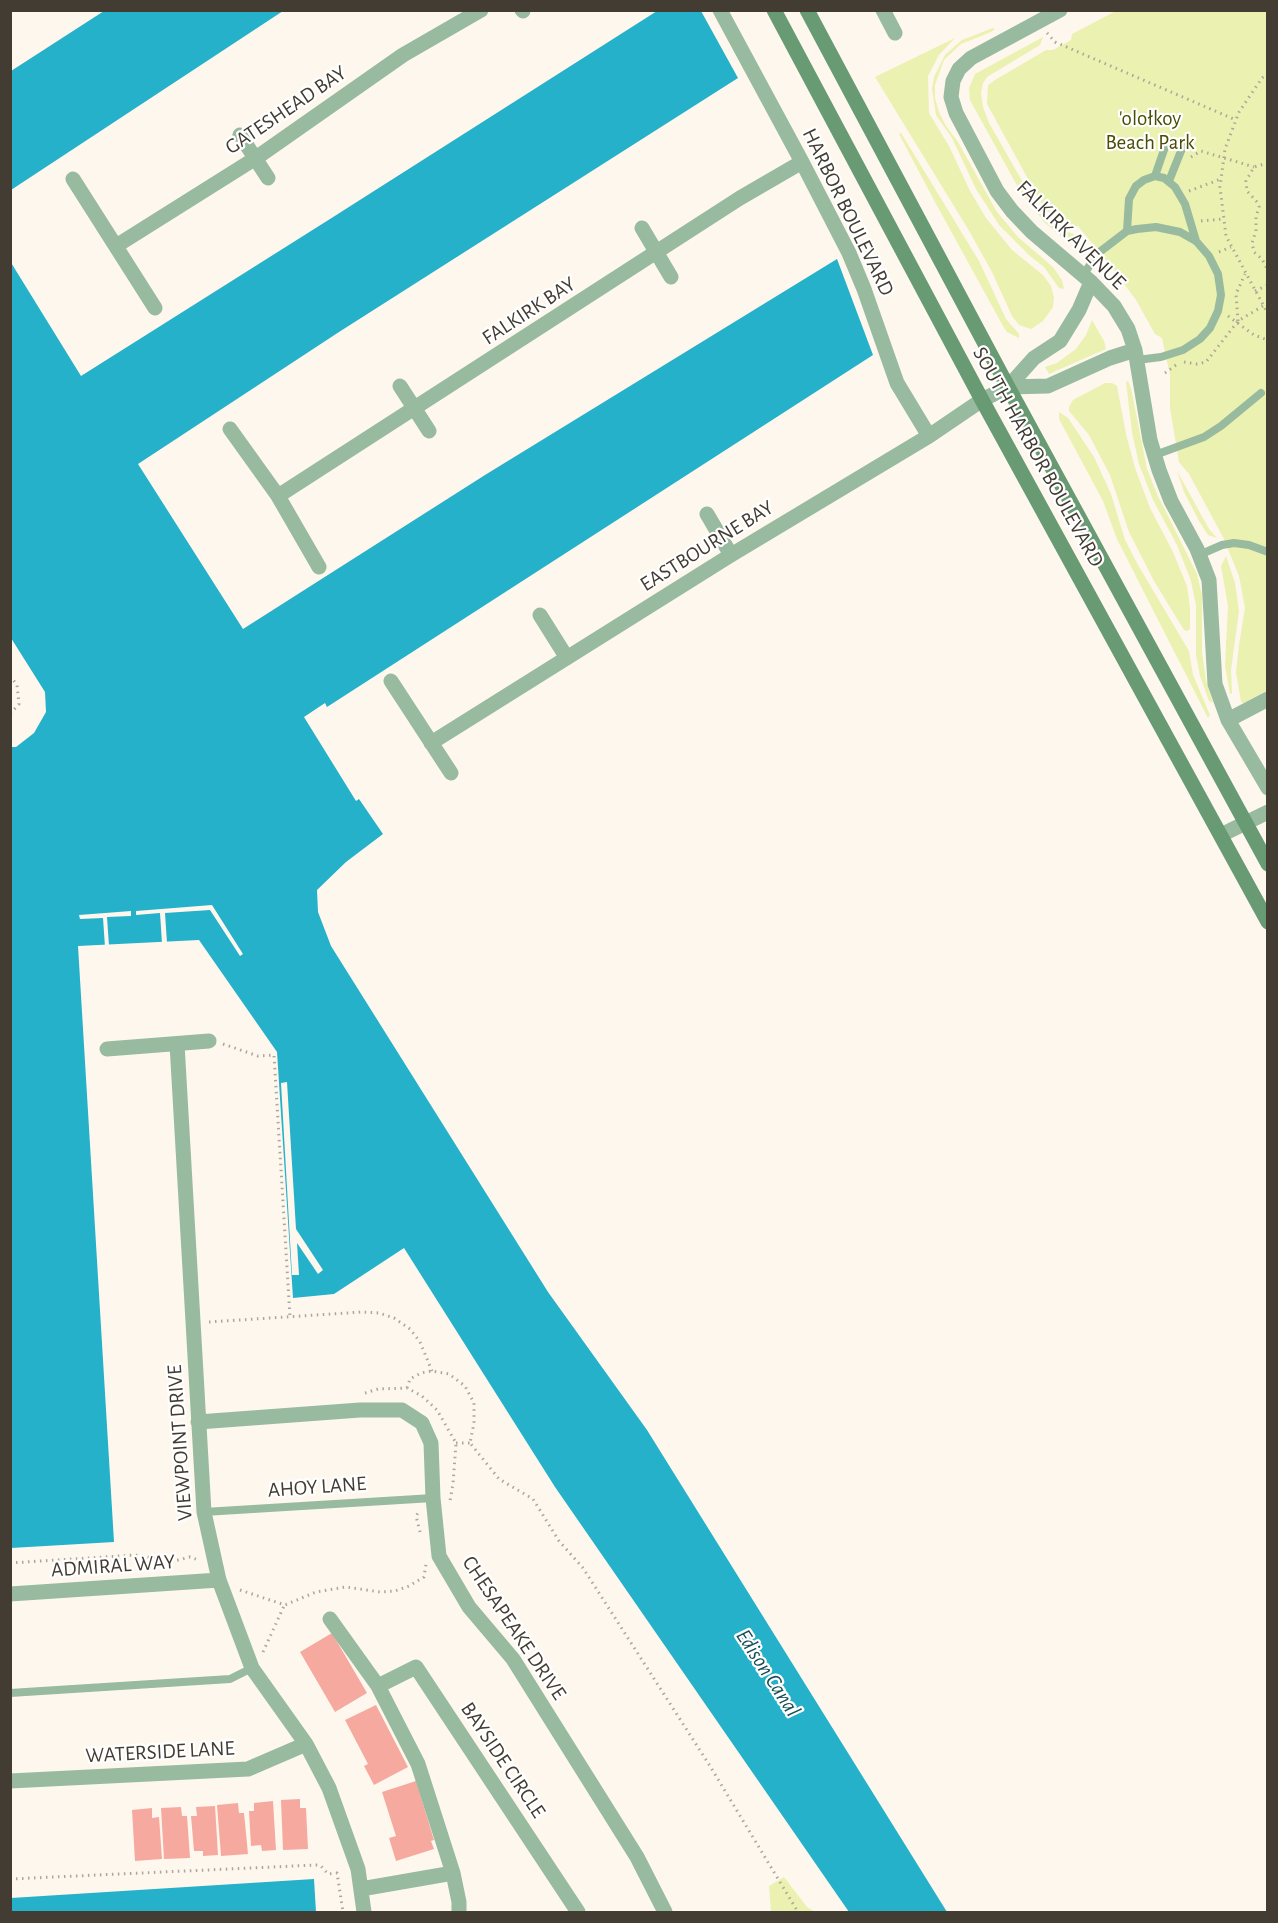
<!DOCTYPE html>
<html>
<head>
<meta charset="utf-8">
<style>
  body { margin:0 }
  #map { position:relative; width:1278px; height:1923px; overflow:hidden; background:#fef7ee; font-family:"Alegreya Sans",sans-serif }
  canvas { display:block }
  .frame { position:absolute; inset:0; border:12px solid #423c33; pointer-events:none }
</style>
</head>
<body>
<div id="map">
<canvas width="1278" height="1923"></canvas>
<div class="frame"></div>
</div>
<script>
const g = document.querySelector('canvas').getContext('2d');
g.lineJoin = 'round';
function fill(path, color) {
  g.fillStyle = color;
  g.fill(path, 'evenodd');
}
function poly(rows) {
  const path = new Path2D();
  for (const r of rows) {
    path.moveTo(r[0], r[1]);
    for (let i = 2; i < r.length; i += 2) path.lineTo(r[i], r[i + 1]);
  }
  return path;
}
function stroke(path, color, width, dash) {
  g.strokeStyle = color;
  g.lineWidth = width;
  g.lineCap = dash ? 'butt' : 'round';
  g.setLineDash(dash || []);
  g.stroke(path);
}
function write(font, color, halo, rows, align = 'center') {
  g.font = font + ' "Alegreya Sans",sans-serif';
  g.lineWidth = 4.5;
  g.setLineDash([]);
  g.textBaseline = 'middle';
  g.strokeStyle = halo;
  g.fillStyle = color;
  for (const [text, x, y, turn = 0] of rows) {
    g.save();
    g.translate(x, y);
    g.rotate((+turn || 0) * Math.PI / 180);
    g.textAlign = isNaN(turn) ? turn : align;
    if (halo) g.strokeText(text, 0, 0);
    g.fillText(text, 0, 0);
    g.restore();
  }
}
const green = poly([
  [1116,11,1267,11,1268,690,1244,703,1241,702,1236,672,1239,645,1245,608,1239,576,1223,537,1189,474,1179,462,1170,408,1170,375,1162,338,1155,334,1136,300,1114,270,1078,226,1071,226,1045,210,987,104,988,85,995,80,1046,50,1053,50,1071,40,1072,34],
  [993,28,995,29,991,32,961,44,944,60,935,85,935,98,939,112,946,126,958,142,997,212,1018,237,1053,267,1062,280,1064,289,1059,288,1044,267,1030,256,999,225,976,189,952,138,936,115,932,89,934,77,945,55,962,40],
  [1043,37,1040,45,987,77,983,83,981,93,983,107,989,123,1041,214,1049,223,1059,229,1074,234,1077,239,1076,245,1067,241,1045,223,1020,191,970,100,969,88,975,74],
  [955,38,939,55,928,76,929,113,949,146,970,191,986,218,1012,250,1043,275,1051,286,1054,298,1053,307,1043,321,1031,329,1019,325,1012,316,992,272,968,229,875,77],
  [901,133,979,261,1006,319,1019,334,1019,338,1007,332,1003,326,935,202,899,134],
  [1092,320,1104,341,1106,349,1049,374,1045,367,1057,363,1076,349,1086,335],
  [1128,381,1131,388,1147,469,1158,496,1197,574,1202,595,1202,652,1206,680,1213,703,1209,701,1200,676,1196,655,1196,605,1191,581,1177,545,1153,500,1139,464,1132,432,1126,382],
  [1105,383,1112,383,1117,386,1126,434,1135,468,1150,508,1172,550,1187,586,1190,608,1190,629,1187,631,1184,630,1154,581,1129,532,1110,475,1089,435,1069,411,1069,407,1073,400],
  [1059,412,1068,418,1094,457,1111,494,1125,540,1138,565,1189,651,1193,675,1210,715,1208,718,1117,539,1103,501,1059,419],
  [1177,471,1209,529,1217,538,1208,535,1199,521,1184,492],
  [1226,556,1235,583,1239,611,1231,670,1232,693,1230,694,1225,666,1228,606,1221,566],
  [784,1877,807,1907,815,1912,771,1912,769,1886]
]);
const water = poly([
  [104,11,283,11,11,190,11,71],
  [657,11,701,11,738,78,339,332,138,464,243,629,485,475,837,259,873,355,327,707,325,703,304,717,356,801,359,799,383,834,346,862,317,890,318,912,331,946,548,1292,647,1430,947,1912,849,1912,555,1487,404,1248,334,1294,293,1298,277,1052,199,940,78,946,114,1542,11,1548,10,747,16,747,34,733,46,712,45,692,11,638,10,261,81,376,330,219],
  [314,1879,316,1912,11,1912,11,1898]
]);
const pier = poly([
  [212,905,243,954,240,956,210,910,165,913,167,943,162,943,160,913,136,915,136,911],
  [131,911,131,916,107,917,109,946,105,947,103,918,80,919,79,915],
  [287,1082,296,1229,323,1270,318,1274,297,1243,299,1275,292,1275,281,1083]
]);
const building = poly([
  [332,1633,367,1693,335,1712,300,1652],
  [376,1705,408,1767,374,1785,364,1766,368,1764,345,1720],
  [416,1781,434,1840,431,1841,434,1849,396,1861,389,1838,396,1836,382,1792],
  [300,1799,300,1808,306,1808,308,1849,283,1850,281,1800],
  [273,1801,276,1850,262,1851,261,1845,251,1846,249,1811,254,1811,254,1803],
  [238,1803,239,1813,244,1813,248,1854,221,1856,217,1805],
  [215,1806,218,1855,203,1856,203,1851,194,1851,191,1816,197,1816,196,1807],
  [181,1807,182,1816,187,1816,190,1858,164,1859,161,1808],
  [152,1808,152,1818,159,1817,162,1859,135,1861,132,1810]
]);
const path = poly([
  [1047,33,1055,42,1236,120],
  [1268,73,1262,78,1239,112,1225,149,1220,187,1226,236,1268,314],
  [1191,157,1201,151,1254,167],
  [1268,163,1254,167,1246,181,1247,191,1258,203,1259,207,1256,217,1256,231,1252,243,1254,252,1262,259,1268,271],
  [1189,191,1221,179],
  [1201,221,1223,219],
  [1219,252,1231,247],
  [1255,291,1268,285],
  [1228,316,1254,335,1268,340],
  [1238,321,1236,294,1245,274],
  [1184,362,1197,364,1206,362,1238,321,1263,306],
  [1165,373,1176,365],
  [10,676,17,685,19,704,10,714],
  [223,1044,258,1056,274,1055,290,1317],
  [209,1322,362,1312,379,1313,394,1318,410,1329,420,1342,432,1371],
  [407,1388,410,1379,421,1373,432,1371,449,1374,465,1386,474,1403,474,1423,470,1443,499,1479,533,1499,559,1541,583,1568,710,1766,798,1912],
  [365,1393,378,1389,407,1388,422,1396,437,1410,456,1443,453,1484,450,1501],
  [456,1443,470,1443],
  [420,1532,416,1516,420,1510],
  [10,1563,135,1555,174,1561,190,1557,198,1560],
  [240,1590,285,1605,316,1592,346,1587,380,1592,395,1591,409,1586,424,1577,426,1564],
  [263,1652,284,1606],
  [10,1879,316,1865,321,1866,328,1874,337,1873,343,1912]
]);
const lane = poly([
  [1155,176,1166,144],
  [1169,181,1183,146],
  [1127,231,1129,199,1136,186,1144,180,1155,176,1164,178,1175,187,1185,204,1196,241],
  [1084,274,1097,254,1127,231,1137,229,1156,227,1180,232,1196,241,1209,256,1218,274,1221,295,1218,311,1210,328,1200,339,1183,350,1161,357,1137,360],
  [1155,455,1204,437,1221,426,1261,393],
  [1199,555,1222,545,1234,543,1249,545,1268,552],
  [204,1512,433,1498],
  [10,1693,230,1679,252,1668]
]);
const street = poly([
  [522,10,523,11],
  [720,10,802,162,849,253,864,289,897,383,929,436],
  [883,10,895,33],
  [1060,10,971,58,959,69,953,81,951,97,956,113,997,191,1012,211,1032,232,1091,282,1114,306,1128,329,1135,350,1150,440,1159,470,1171,501,1197,549,1209,580,1215,684,1228,720,1268,788],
  [240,135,268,178],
  [73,179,155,308],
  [642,228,671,277],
  [116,246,256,158,403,55,481,10],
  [400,386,429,431],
  [1008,387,1048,386,1110,358,1135,350],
  [230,429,278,496,319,567],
  [278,496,740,198,802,162],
  [707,514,731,555],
  [540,615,567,658],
  [391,681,451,773],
  [1228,720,1268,699],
  [431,743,731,555,929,436,982,400,1008,387,1034,358,1060,341,1079,310,1091,282],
  [1221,835,1268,812],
  [177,1044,204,1512,219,1580,252,1668,306,1744,329,1788,358,1869,364,1912],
  [107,1049,209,1041],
  [198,1422,360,1410,402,1410,422,1423,431,1443,433,1498,439,1556,469,1607,513,1659,637,1857,665,1912],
  [10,1594,219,1580],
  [330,1619,378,1686,418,1764,453,1873,459,1902,459,1912],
  [378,1686,416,1667,578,1912],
  [10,1781,248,1769,306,1744],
  [361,1889,453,1873]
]);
const secondary = poly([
  [774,10,982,400,1268,922],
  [807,10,1008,387,1268,864]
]);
const streetNames = [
  ["GATESHEAD BAY",286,110,-34],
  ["HARBOR BOULEVARD",848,212,64],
  ["FALKIRK AVENUE",1071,235,45],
  ["FALKIRK BAY",529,311,-33],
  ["SOUTH HARBOR BOULEVARD",1038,457,61],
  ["EASTBOURNE BAY",707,546,-32],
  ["VIEWPOINT DRIVE",180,1443,-94],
  ["AHOY LANE",317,1487,-4],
  ["ADMIRAL WAY",113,1566,-4],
  ["CHESAPEAKE DRIVE",514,1628,56],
  ["WATERSIDE LANE",160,1752,-3],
  ["BAYSIDE CIRCLE",503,1760,56]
];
const parkNames = [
  ["'olołkoy",1150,119],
  ["Beach Park",1150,143]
];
const waterNames = [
  ["Edison Canal",768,1673,57]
];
fill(green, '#ebf1b0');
fill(water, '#24b1c9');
fill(pier, '#fef7ee');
fill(building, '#f6a99f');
stroke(path, '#ada69d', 3, [1.5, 4.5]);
stroke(lane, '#98ba9f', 8);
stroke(street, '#98ba9f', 15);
stroke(secondary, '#689b74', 15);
write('21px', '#423c33', '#fff', streetNames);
write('21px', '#494d03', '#fff', parkNames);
write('italic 22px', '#174e58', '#fff', waterNames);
</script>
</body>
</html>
